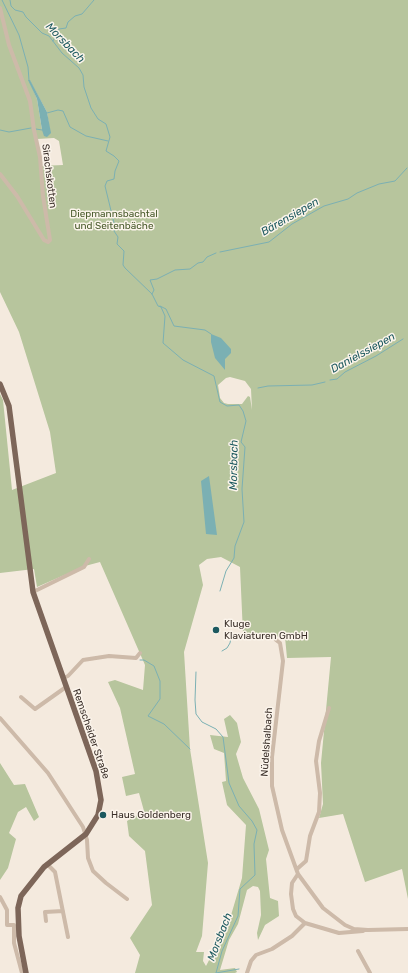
<!DOCTYPE html>
<html>
<head>
<meta charset="utf-8">
<style>
  body { margin:0 }
  canvas { display:block; background:#f4eade }
</style>
</head>
<body>
<canvas width="408" height="973"></canvas>
<script>
const g = document.querySelector('canvas').getContext('2d');
g.lineJoin = 'round';
function fill(path, color) {
  g.fillStyle = color;
  g.fill(path, 'evenodd');
}
function poly(rows) {
  const path = new Path2D();
  for (const r of rows) {
    path.moveTo(r[0], r[1]);
    for (let i = 2; i < r.length; i += 2) path.lineTo(r[i], r[i + 1]);
  }
  return path;
}
function stroke(path, color, width, dash) {
  g.strokeStyle = color;
  g.lineWidth = width;
  g.lineCap = dash ? 'butt' : 'round';
  g.setLineDash(dash || []);
  g.stroke(path);
}
function write(font, color, halo, rows, align = 'center') {
  g.font = font + ' Rubik,sans-serif';
  g.lineWidth = 3;
  g.setLineDash([]);
  g.textBaseline = 'middle';
  g.strokeStyle = halo;
  g.fillStyle = color;
  for (const [text, x, y, turn = 0] of rows) {
    g.save();
    g.translate(x, y);
    g.rotate((+turn || 0) * Math.PI / 180);
    g.textAlign = isNaN(turn) ? turn : align;
    if (halo) g.strokeText(text, 0, 0);
    g.fillText(text, 0, 0);
    g.restore();
  }
}
const green = poly([
  [0,0,408,0,408,899,402,869,365,882,343,814,319,818,323,804,321,763,331,657,287,658,285,637,243,634,240,567,221,557,207,559,199,565,203,585,184,652,190,749,208,863,202,936,196,952,204,952,203,961,206,966,229,922,242,878,246,825,227,805,222,782,226,781,224,753,214,749,210,735,228,737,224,719,230,715,237,723,241,742,236,754,243,778,259,809,269,850,266,859,270,898,278,901,279,916,265,925,258,940,257,933,261,915,260,891,258,887,253,886,247,890,238,924,229,940,220,970,235,968,237,972,235,973,135,973,140,955,130,938,152,905,145,851,129,836,127,821,144,811,139,793,126,796,122,777,135,774,120,708,108,682,115,680,143,690,145,665,100,562,85,566,37,587,34,569,0,573,0,394,3,400,12,490,56,473,50,432,19,332,0,292],
  [29,80,30,81,47,112,50,132,42,130,37,99],
  [54,138,59,141,63,165,40,166,37,139],
  [230,377,245,381,251,389,252,410,250,397,248,396,242,404,228,404,224,403,220,398,218,385,226,378],
  [0,763,14,785,25,784,39,817,34,821,26,807,18,812,9,833,16,839,8,868,0,880]
]);
const water = poly([
  [28,80,30,80,47,112,51,133,47,137,44,136,42,130,37,99],
  [211,334,221,338,231,349,231,353,225,359,225,370,215,358,211,342],
  [209,476,217,535,206,534,201,481]
]);
const stream = poly([
  [2,0,19,35,28,67,29,80],
  [10,0,11,6,15,10,23,12,26,17,42,33,49,36,62,53,79,68,83,75,84,87,91,108,98,119,106,124,110,137,106,151,114,156,119,161,115,171,114,179,107,181,105,186,115,227,114,231,118,237,117,244,124,251,123,265,125,268,152,294,158,306,161,307,165,316,163,343,183,360,214,376,220,402,227,406,239,405,243,411,246,421,241,442,245,447,242,489,244,522,235,546,234,558,226,571,220,591],
  [53,41,59,29,66,28,68,22,75,16,82,14,94,0],
  [47,113,58,110,63,111,70,127,86,136,108,141],
  [36,129,42,130],
  [0,130,9,132,31,128],
  [220,252,269,242,292,224,324,206,348,199,357,193,379,184,395,181,407,168],
  [152,294,154,290,150,280,157,279,175,270,190,269,198,263,203,262,207,257,216,253],
  [160,306,166,309,174,326,205,330,211,334],
  [330,380,337,379,345,372,376,356,403,339],
  [258,388,268,386,312,385,325,382],
  [222,651,227,648,230,643,232,632],
  [140,660,144,660,154,666,160,681,160,699,148,716,164,724,190,749],
  [196,672,195,700,196,714,202,722,216,729,223,737,229,783,239,806,252,821,257,830,254,844,255,875,240,889,238,916,222,951,216,973],
  [216,973,239,969]
]);
const minor = poly([
  [0,8,9,45,30,101,34,130,40,157,43,196,50,240,48,242,44,240,17,196,0,174],
  [33,592,84,567,89,559],
  [276,640,280,643,283,661,272,757,272,786,282,830,298,874,323,908,345,925,354,929,368,930,408,929],
  [63,678,68,676,83,660,109,656,136,658,140,653],
  [21,697,35,709,66,687],
  [0,718,48,773,83,827,87,840,88,858,93,871,106,883,127,899],
  [47,864,55,872,68,937],
  [297,869,306,861,310,836,319,812,320,793,316,761,319,741,329,708],
  [298,874,292,883,291,894,293,909,296,916,305,923,339,933,363,931],
  [0,897,7,910,7,925,14,925,14,943,22,973],
  [46,921,45,912,63,911],
  [358,951,370,973],
  [247,973,251,961,256,955,272,949,292,936,305,923]
]);
const major = poly([
  [0,384,9,406,33,592,96,771,101,800,98,815,86,834,44,867,21,896,18,908,19,936,26,973]
]);
const markers = [
  [216,630,4,"#1c595f"],
  [103,815,4,"#1c595f"]
];
const streetNames = [
  ["Sirachskotten",49,176,83],
  ["Remscheider Straße",91,734,71],
  ["Nüdelshalbach",267,742,-86]
];
const parkNames = [
  ["Diepmannsbachtal",114,214],
  ["und Seitenbäche",114,226]
];
const poiNames = [
  ["Kluge",224,624],
  ["Klaviaturen GmbH",224,636],
  ["Haus Goldenberg",111,815]
];
const waterNames = [
  ["Morsbach",65,43,46],
  ["Bärensiepen",290,217,-30],
  ["Danielssiepen",363,353,-29],
  ["Morsbach",234,465,-89],
  ["Morsbach",220,937,-69]
];
fill(green, '#b7c59d');
fill(water, '#7bb0b3');
stroke(stream, '#7bb0b3', 1);
stroke(minor, '#cdbaa9', 4);
stroke(major, '#7d6659', 5.5);
for (const [x, y, r, color] of markers) {
  const dot = new Path2D();
  dot.arc(x, y, r, 0, 2 * Math.PI);
  g.fillStyle = color;
  g.fill(dot);
  stroke(dot, '#fbf4eb', 1.5);
}
write('10px', '#3a2f29', '#fbf4eb', streetNames);
write('10px', '#485a2b', '#fbf4eb', parkNames);
write('10px', '#3a2f29', '#fbf4eb', poiNames, 'left');
write('italic 11px', '#1c595f', '#fbf4eb', waterNames);
</script>
</body>
</html>
